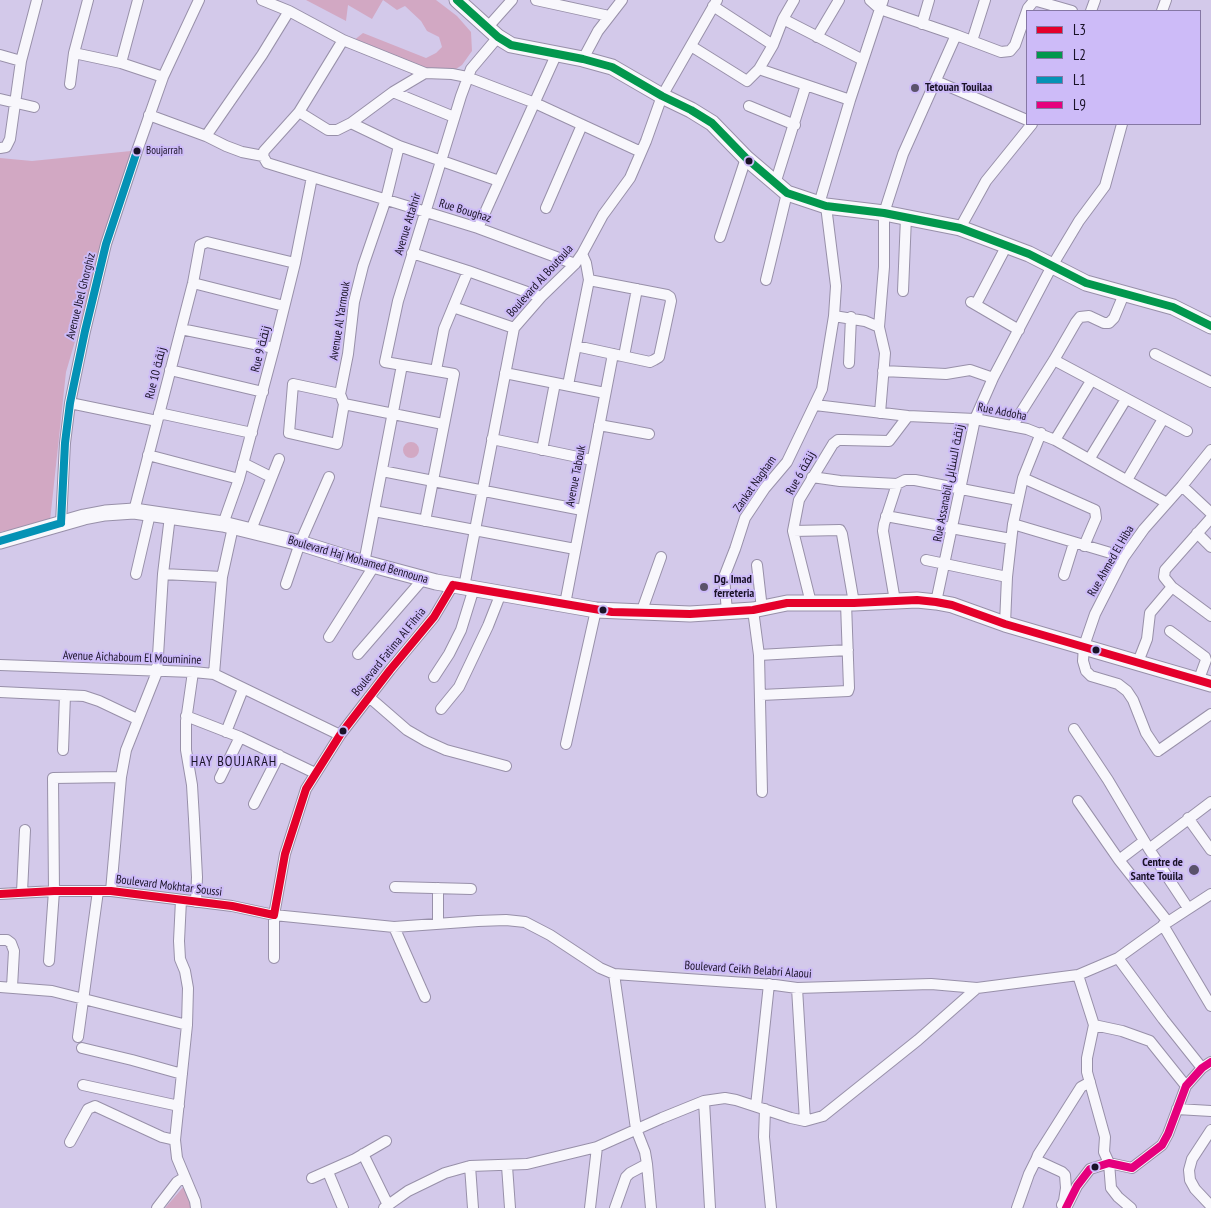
<!DOCTYPE html>
<html>
<head>
<meta charset="utf-8">
<style>
  body { margin:0 }
  #map { position:relative; width:1211px; height:1208px; overflow:hidden; background:#d3c9ea; font-family:"PT Sans Narrow",sans-serif }
  canvas { display:block }
  .legend { position:absolute; left:1026px; top:10px; width:175px; height:115px; box-sizing:border-box; background:#cdbbf8; border:1px solid #8577a4; margin:0; padding:6px 9px; list-style:none; font-size:15px; color:#191227 }
  .legend li { display:flex; align-items:center; gap:10px; height:25px }
  .legend b { width:25px; border:1px solid #8577a4 }
</style>
</head>
<body>
<div id="map">
<canvas width="1211" height="1208"></canvas>
<ul class="legend">
<li><b style="height:6px;background:#e4002b"></b>L3</li>
<li><b style="height:6px;background:#02974d"></b>L2</li>
<li><b style="height:6px;background:#0492b5"></b>L1</li>
<li><b style="height:6px;background:#e5007d"></b>L9</li>
</ul>
</div>
<script>
const g = document.querySelector('canvas').getContext('2d');
g.lineJoin = 'round';
function fill(path, color) {
  g.fillStyle = color;
  g.fill(path, 'evenodd');
}
function poly(rows) {
  const path = new Path2D();
  for (const r of rows) {
    if (r.length === 3) {
      path.moveTo(r[0] + r[2], r[1]);
      path.arc(r[0], r[1], r[2], 0, 2 * Math.PI);
      continue;
    }
    path.moveTo(r[0], r[1]);
    for (let i = 2; i < r.length; i += 2) path.lineTo(r[i], r[i + 1]);
  }
  return path;
}
function stroke(path, color, width, dash) {
  g.strokeStyle = color;
  g.lineWidth = width;
  g.lineCap = dash ? 'butt' : 'round';
  g.setLineDash(dash || []);
  g.stroke(path);
}
function write(font, color, halo, rows, align = 'center') {
  g.font = font + ' "PT Sans Narrow",Cairo,sans-serif';
  g.lineWidth = 4;
  g.setLineDash([]);
  g.textBaseline = 'middle';
  g.strokeStyle = halo;
  g.fillStyle = color;
  for (const [text, x, y, turn = 0] of rows) {
    g.save();
    g.translate(x, y);
    g.rotate((+turn || 0) * Math.PI / 180);
    g.textAlign = isNaN(turn) ? turn : align;
    if (halo) g.strokeText(text, 0, 0);
    g.fillText(text, 0, 0);
    g.restore();
  }
}
const green = poly([
  [306,0,436,0,457,16,471,32,472,51,462,65,453,71,439,73,369,45,353,41,363,33,426,58,436,53,442,47,439,37,427,31,421,21,405,6,397,10,383,0,372,19,348,5,346,21],
  [131,151,66,372,50,521,0,532,0,158,32,161],
  [411,450,8],
  [185,1185,192,1208,165,1208]
]);
const street = poly([
  [262,0,289,11,343,40,425,73,452,74,467,77,535,103,641,152],
  [536,0,609,16],
  [870,0,880,9,956,35,1001,52,1010,51,1015,45,1028,8,1033,2,1037,1,1072,11],
  [713,6,773,45],
  [1091,11,1095,0],
  [1162,11,1166,0],
  [783,19,863,60],
  [922,24,929,0],
  [487,28,512,0],
  [817,37,839,0],
  [972,41,985,0],
  [691,46,747,81,759,69,773,45,783,19,794,0],
  [74,53,121,63,163,77],
  [0,55,21,61],
  [583,59,598,31,622,0],
  [121,63,138,0],
  [759,69,850,100],
  [936,81,1027,120],
  [70,84,74,53,88,0],
  [393,92,454,117],
  [0,99,34,107],
  [749,106,795,125],
  [299,112,328,130,337,130,351,123,393,92,425,73],
  [149,115,206,136],
  [351,123,399,146,499,181],
  [0,148,6,147,10,139,21,61,37,0],
  [263,156,267,163,478,228,575,264],
  [263,156,242,152,226,146,206,136,262,55,289,11],
  [263,156,264,151,299,112,343,40],
  [775,184,806,85],
  [819,204,850,100,883,0],
  [546,208,582,125],
  [478,228,556,55],
  [960,228,986,181,1032,124],
  [720,237,746,158],
  [412,253,468,271,541,297],
  [766,280,787,193],
  [193,283,284,306],
  [903,291,906,217],
  [971,302,1019,330],
  [976,304,1007,245],
  [453,307,514,328],
  [834,316,865,321,879,327,885,353,880,413],
  [879,327,884,267,884,213,903,154,956,35],
  [181,329,274,348],
  [576,346,650,362,654,360,659,357,671,301,670,297,667,295,589,280],
  [1155,354,1211,382],
  [624,356,637,289],
  [1054,360,1187,431],
  [849,363,851,317],
  [170,370,263,392],
  [436,370,444,329,468,271],
  [883,371,946,374,970,370,993,378],
  [505,373,605,393],
  [568,385,589,280,586,263,582,254],
  [340,394,293,384,289,433,337,444,344,404,340,394,348,354,354,302,363,266,386,199,399,146],
  [70,403,157,421],
  [344,404,443,424],
  [815,405,908,416,975,419,1027,429,1055,440,1167,503],
  [159,413,252,433],
  [599,425,649,434],
  [1013,425,1054,360,1076,322,1080,317,1089,316,1104,323,1109,323,1114,318,1124,294],
  [492,439,592,460],
  [1055,440,1091,381],
  [542,450,555,383],
  [1211,450,1182,486,1144,529,1124,557,1095,614,1084,646,1083,661,1086,671,1091,676,1118,684,1127,691,1133,700,1146,733,1158,751,1211,714],
  [148,455,239,479],
  [1090,458,1126,399],
  [243,463,271,477],
  [382,471,582,510],
  [812,477,840,481,897,484,905,480,915,480,1018,500],
  [1023,478,1095,510,1096,518,1084,546],
  [1127,480,1163,419],
  [1182,486,1211,513],
  [134,511,193,283,200,245,207,242,295,263],
  [374,511,575,549],
  [886,516,1011,539],
  [425,521,454,374,385,362,398,301,461,96,471,69,498,37],
  [61,523,65,443,70,403,85,331,106,244,137,151,163,77,199,0],
  [223,524,239,479,274,348,295,263,312,177],
  [1013,524,1124,557],
  [251,530,279,459],
  [793,531,840,530,842,534,854,603],
  [1197,533,1211,547],
  [926,560,1007,577],
  [364,563,402,365],
  [757,565,762,609],
  [136,574,150,514],
  [163,574,222,577],
  [1064,575,1074,543],
  [286,584,300,543,329,477],
  [464,587,514,328,541,297,575,264,582,254,603,215,630,178,646,141,662,96,717,0],
  [1172,587,1211,616],
  [895,601,883,531,884,524,897,484],
  [936,602,975,419,993,378,1052,266,1079,221,1105,186,1122,124],
  [811,603,793,531,799,500,833,444,838,440,844,440,889,441,908,416],
  [565,604,613,354],
  [753,610,759,655,762,792],
  [727,611,724,577,735,549,745,518,765,488,787,462,822,389,834,316,836,286,826,206],
  [641,613,661,557],
  [1005,624,1007,577,1013,524,1023,478,1041,433],
  [1170,631,1205,657,1206,660,1199,679],
  [329,637,374,566],
  [358,654,423,579],
  [759,655,848,650],
  [1138,662,1147,639,1150,613,1172,587,1164,577,1165,570,1211,518],
  [0,665,193,672,214,674,340,735],
  [193,672,186,721,186,750,192,785,194,819,197,877,196,902],
  [214,674,222,577,233,527],
  [434,677,449,654,461,630,474,588],
  [0,692,84,696,99,701,137,719],
  [761,695,848,691,849,688,846,603],
  [369,697,407,730,426,741,446,750,506,766],
  [441,709,459,687,488,626,501,593],
  [186,716,240,737,315,773],
  [1074,729,1108,780,1149,849,1188,908],
  [226,732,243,689],
  [566,744,596,610],
  [63,750,65,695],
  [220,778,240,737],
  [1078,801,1119,860,1168,922],
  [254,804,279,755],
  [1188,818,1211,850],
  [1149,849,1211,802],
  [1119,860,1144,841],
  [395,887,471,889],
  [111,891,121,777,126,750,157,672,163,574,170,516],
  [22,892,25,830],
  [0,894,54,891,111,891,232,906,274,915,394,927,478,921,506,920,525,922,550,935,600,968,614,974,775,985,797,988,931,984,977,988,1078,975,1118,958,1168,922,1211,894],
  [181,900,179,941,180,959,185,971,188,988,187,1025,175,1140,177,1158,195,1201,196,1208],
  [438,924,438,888],
  [1163,925,1211,1006],
  [394,927,425,997],
  [0,940,7,940,11,943,14,951,12,987],
  [274,958,274,915,285,854,306,789,340,735,390,670,434,617,453,585],
  [1118,958,1163,1019,1202,1068],
  [49,961,54,891,53,778,121,777],
  [614,974,636,1129,645,1152,647,1164,630,1173,626,1177,615,1208],
  [1078,975,1094,1025,1087,1058,1087,1072,1105,1137,1104,1152,1109,1163,1111,1188,1118,1197,1131,1208],
  [0,987,52,991,187,1025],
  [797,988,805,1121],
  [1094,1025,1122,1031,1150,1041,1186,1086],
  [78,1037,98,891],
  [82,1048,132,1060,182,1074],
  [83,1085,179,1106],
  [704,1101,710,1208],
  [756,1106,769,984],
  [765,1109,764,1137,771,1208],
  [1177,1109,1211,1111],
  [1211,1130,1192,1159,1189,1170,1190,1180,1195,1189,1211,1206],
  [70,1142,88,1109,95,1106,162,1137,175,1140],
  [363,1154,388,1205],
  [1036,1160,1038,1155,1081,1087,1090,1082],
  [647,1164,651,1208],
  [470,1166,473,1208],
  [507,1166,510,1208],
  [328,1172,343,1208],
  [312,1178,355,1159,386,1141],
  [157,1208,177,1182,185,1177],
  [384,1208,408,1191,445,1173,470,1166,527,1164,597,1147,662,1118,704,1101,725,1098,736,1100,791,1118,805,1121,823,1116,918,1040,977,988],
  [590,1208,597,1147],
  [1017,1208,1029,1174,1036,1160,1062,1172,1065,1175,1066,1188,1064,1201,1062,1205],
  [1066,1208,1077,1186,1090,1169,1109,1163,1132,1168,1162,1145,1168,1134,1186,1086,1202,1068,1211,1062]
]);
const secondary = poly([
  [457,0,498,37,511,45,583,59,612,67,662,96,691,110,712,123,746,158,787,193,826,206,884,213,960,228,1029,254,1086,283,1173,307,1211,326],
  [0,541,84,517,105,513,134,511,223,524,300,543,354,560,436,582,596,610,690,614,753,610,787,603,854,603,917,600,936,602,952,605,1005,624,1211,684]
]);
const bus1 = poly([
  [453,585,612,612,690,614,753,610,787,603,854,603,917,600,936,602,952,605,1005,624,1211,684],
  [0,894,54,891,111,891,232,906,274,915],
  [274,915,285,854,306,789,340,735,390,670,434,617,453,585]
]);
const bus2 = poly([
  [457,0,498,37,511,45,583,59,612,67,662,96,691,110,712,123,746,158,787,193,826,206,884,213,960,228,1029,254,1086,283,1173,307,1211,326]
]);
const bus3 = poly([
  [61,523,65,443,70,403,85,331,106,244,137,151],
  [0,541,61,523]
]);
const bus4 = poly([
  [1066,1208,1077,1186,1090,1169,1109,1163,1132,1168,1162,1145,1168,1134,1186,1086,1202,1068,1211,1062]
]);
const markers = [
  [915,88,5,"#5a526b"],
  [137,151,4.5,"#191227"],
  [749,161,4.5,"#191227"],
  [704,587,5,"#5a526b"],
  [603,610,4.5,"#191227"],
  [1096,650,4.5,"#191227"],
  [343,731,4.5,"#191227"],
  [1194,870,6,"#5a526b"],
  [1095,1167,4.5,"#191227"]
];
const busNames = [
  ["Boujarrah",146,151]
];
const poiNames = [
  ["Tetouan Touilaa",925,88],
  ["Dg. Imad",714,580],
  ["ferreteria",714,594],
  ["Centre de",1183,863,"right"],
  ["Sante Touila",1183,877,"right"]
];
const streetNames = [
  ["Rue Boughaz",465,211,17],
  ["Avenue Attahrir",408,224,-73],
  ["Boulevard Al Boutoula",540,281,-48],
  ["Avenue Jbel Ghorghiz",81,296,-76],
  ["Avenue Al Yarmouk",340,321,-81],
  ["Rue 9 زنقة",261,349,-76],
  ["Rue 10 زنقة",156,373,-76],
  ["Rue Addoha",1002,412,11],
  ["Rue 6 زنقة",801,473,-61],
  ["Avenue Tabouk",576,476,-79],
  ["Rue Assanabil زنقة السنابل",949,483,-79],
  ["Zankat Nagham",755,484,-55],
  ["Boulevard Haj Mohamed Bennouna",358,560,16],
  ["Rue Ahmed El Hiba",1111,561,-60],
  ["Boulevard Fatima Al Fihria",389,652,-51],
  ["Avenue Aichaboum El Mouminine",132,658,2],
  ["Boulevard Mokhtar Soussi",169,886,7],
  ["Boulevard Ceikh Belabri Alaoui",748,970,4]
];
const neighbourhoodNames = [
  ["HAY BOUJARAH",234,762]
];
fill(green, '#d2a8c3');
stroke(street, '#9890a9', 12);
stroke(secondary, '#9890a9', 17);
stroke(street, '#f8f7fc', 10);
stroke(secondary, '#f8f7fc', 15);
stroke(bus1, '#e4002b', 8);
stroke(bus2, '#02974d', 8);
stroke(bus3, '#0492b5', 8);
stroke(bus4, '#e5007d', 8);
for (const [x, y, r, color] of markers) {
  const dot = new Path2D();
  dot.arc(x, y, r, 0, 2 * Math.PI);
  g.fillStyle = color;
  g.fill(dot);
  stroke(dot, '#cdbbf8', 2);
}
write('11px', '#191227', '#cdbbf8', busNames, 'left');
write('bold 12px', '#191227', '#cdbbf8', poiNames, 'left');
write('12px', '#191227', '#cdbbf8', streetNames);
g.letterSpacing = '1px';
write('14px', '#191227', '#cdbbf8', neighbourhoodNames);
g.letterSpacing = '0px';
</script>
</body>
</html>
